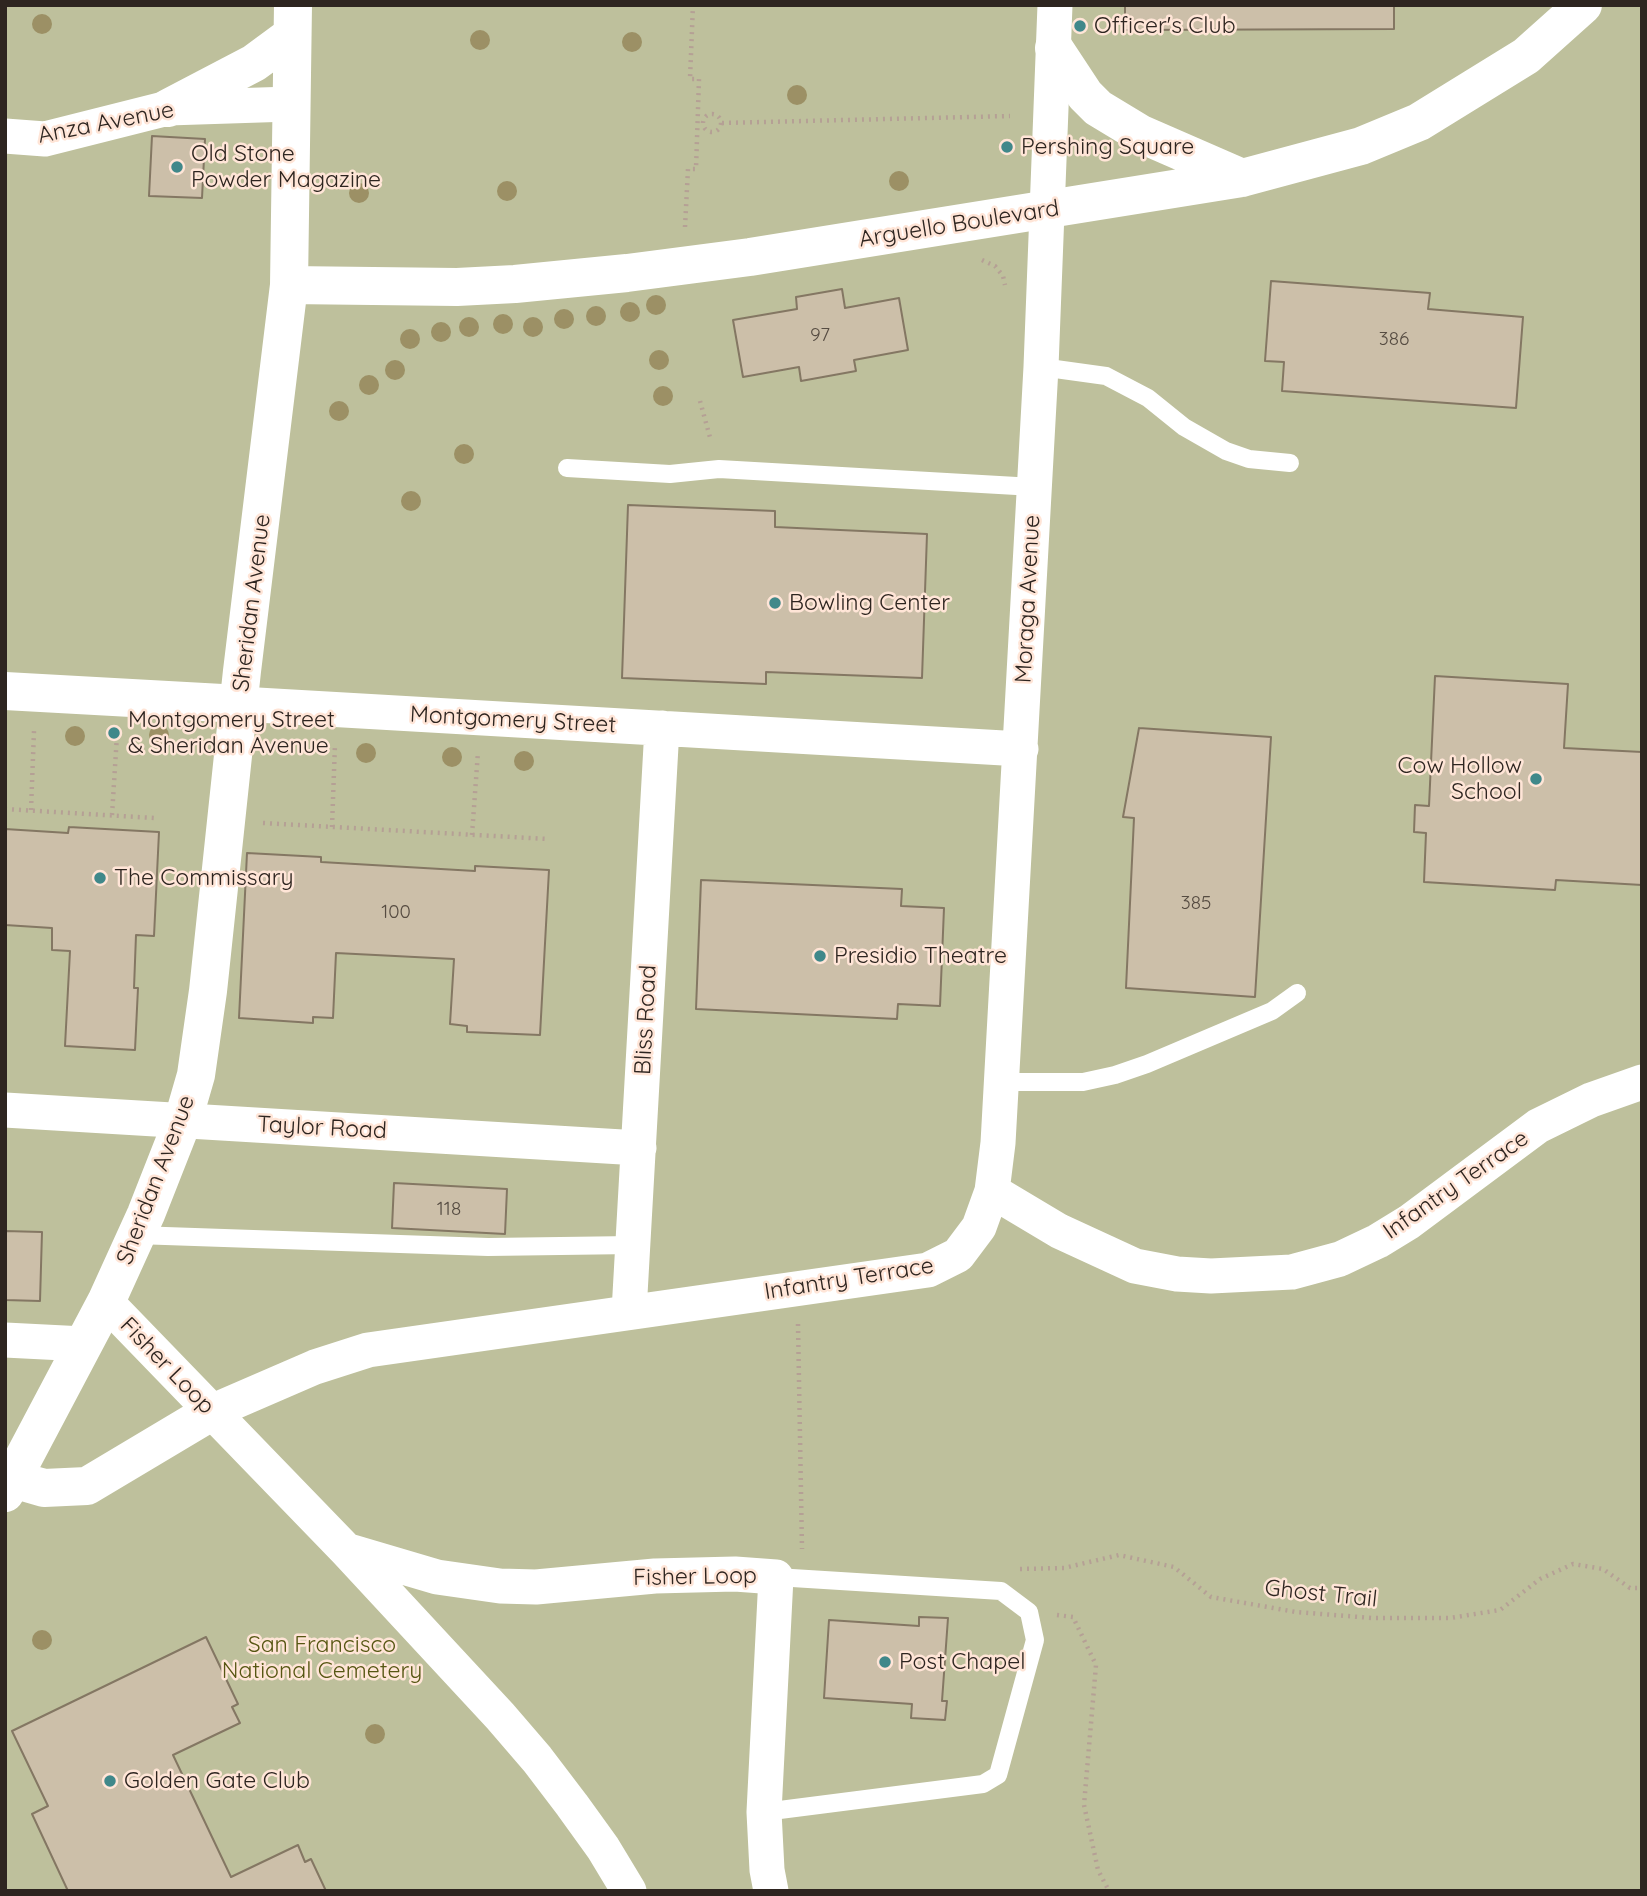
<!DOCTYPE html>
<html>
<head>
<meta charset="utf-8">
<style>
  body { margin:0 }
  #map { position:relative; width:1647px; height:1896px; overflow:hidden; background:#f2d8ca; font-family:Quicksand,sans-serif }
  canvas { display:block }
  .frame { position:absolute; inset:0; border:7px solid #2e2520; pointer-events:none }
</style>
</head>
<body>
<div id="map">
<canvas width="1647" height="1896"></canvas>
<div class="frame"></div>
</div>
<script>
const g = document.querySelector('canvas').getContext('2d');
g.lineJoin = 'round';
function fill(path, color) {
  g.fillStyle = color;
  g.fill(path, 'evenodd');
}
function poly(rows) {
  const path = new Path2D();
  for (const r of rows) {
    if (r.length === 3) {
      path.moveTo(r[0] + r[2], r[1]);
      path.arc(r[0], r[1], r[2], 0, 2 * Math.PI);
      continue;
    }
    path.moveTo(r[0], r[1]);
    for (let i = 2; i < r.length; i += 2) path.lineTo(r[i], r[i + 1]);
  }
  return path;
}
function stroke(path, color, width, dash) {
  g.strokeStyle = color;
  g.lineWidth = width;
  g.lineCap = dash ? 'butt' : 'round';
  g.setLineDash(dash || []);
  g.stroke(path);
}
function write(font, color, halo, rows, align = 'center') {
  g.font = font + ' Quicksand,sans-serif';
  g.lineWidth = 5;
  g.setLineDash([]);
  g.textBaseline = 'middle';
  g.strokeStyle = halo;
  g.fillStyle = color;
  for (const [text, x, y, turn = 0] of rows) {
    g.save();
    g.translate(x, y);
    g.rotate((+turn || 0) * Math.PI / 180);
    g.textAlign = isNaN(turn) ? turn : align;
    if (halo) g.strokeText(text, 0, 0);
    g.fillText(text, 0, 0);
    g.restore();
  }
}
const green = poly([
  [5,5,1642,5,1642,1891,5,1891]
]);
const building = poly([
  [1125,5,1394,5,1394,29,1125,30,1125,5],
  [152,136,205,139,202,198,149,196,152,136],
  [1271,281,1430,293,1428,309,1523,317,1516,408,1282,391,1284,362,1265,361,1271,281],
  [842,289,845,308,899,298,908,350,854,360,856,371,801,381,799,367,743,377,733,320,797,309,796,297,842,289],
  [628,505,775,511,775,527,927,534,922,678,766,672,766,684,622,678,628,505],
  [1435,676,1568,684,1564,748,1642,752,1642,885,1556,880,1555,890,1424,882,1426,833,1414,832,1415,805,1429,806,1435,676],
  [1139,728,1271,737,1255,997,1126,988,1134,818,1123,817,1139,728],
  [69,827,159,832,154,936,136,935,134,988,138,988,135,1050,65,1046,70,951,52,950,52,928,5,925,5,829,68,833,69,827],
  [247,853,321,857,321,862,475,871,475,866,549,870,540,1035,467,1032,467,1026,450,1024,454,959,336,953,333,1018,313,1017,313,1023,239,1018,247,853],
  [701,880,902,889,901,906,944,908,940,1006,898,1004,897,1019,696,1009,701,880],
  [394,1183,507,1189,505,1234,392,1228,394,1183],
  [5,1231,42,1232,40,1301,5,1300,5,1231],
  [919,1617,948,1618,942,1701,947,1701,945,1720,911,1718,912,1704,824,1698,829,1620,919,1626,919,1617],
  [206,1637,238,1704,232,1707,240,1723,173,1755,231,1877,298,1845,305,1862,311,1859,326,1891,68,1891,32,1814,48,1806,12,1731,206,1637]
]);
const path = poly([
  [712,123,9],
  [722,123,1010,116],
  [685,227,688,169,696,169,699,79,690,79,693,5],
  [982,260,995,266,1003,276,1005,285],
  [700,401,711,441],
  [5,809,154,818],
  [31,810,34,731],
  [112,815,117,735],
  [263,823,548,839],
  [332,827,335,744],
  [472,835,478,752],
  [798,1324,802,1549],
  [1020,1569,1064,1568,1119,1555,1174,1567,1211,1597,1296,1612,1372,1618,1450,1618,1500,1610,1540,1579,1573,1564,1603,1569,1630,1588,1642,1588],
  [1057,1615,1073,1617,1096,1665,1084,1805,1098,1870,1109,1891]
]);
const lane = poly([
  [1041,367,1106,376,1148,398,1184,427,1226,451,1249,459,1290,463],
  [567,468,670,474,719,469,1034,487],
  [1002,1082,1083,1082,1115,1075,1147,1064,1272,1011,1297,993],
  [136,1235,488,1247,633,1245],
  [764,1812,983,1784,998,1775,1035,1640,1029,1612,1001,1591,776,1577]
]);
const street = poly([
  [5,136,45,139,168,108,291,104],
  [240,704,1021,749],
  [5,1110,639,1148],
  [992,1191,1059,1231,1135,1266,1177,1274,1211,1276,1292,1272,1340,1259,1378,1241,1409,1222,1538,1126,1591,1100,1642,1082],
  [106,1302,346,1550,500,1716,537,1759,572,1805,603,1848,629,1891],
  [629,1312,662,728],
  [5,1340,84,1344],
  [211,1412,315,1367,368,1350,928,1270,958,1255,979,1227,992,1191,998,1143,1041,367,1055,5],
  [349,1551,437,1577,500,1586,536,1587,655,1576,735,1574,776,1577,764,1812,767,1870,771,1891]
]);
const secondary = poly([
  [1054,48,1085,95,1098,108,1141,134,1242,178],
  [168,108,254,63,292,35],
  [289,285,457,287,515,284,627,273,750,257,1242,178,1361,146,1419,122,1526,56,1583,5],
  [5,691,240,704],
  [13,1479,44,1488,87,1486,211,1412],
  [5,1493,106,1302,146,1214,183,1120,196,1075,208,991,242,671,289,285,293,5]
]);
const trees = [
  [42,24],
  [480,40],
  [632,42],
  [797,95],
  [899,181],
  [507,191],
  [359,193],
  [656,305],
  [630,312],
  [596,316],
  [564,319],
  [503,324],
  [469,327],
  [533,327],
  [441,332],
  [410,339],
  [659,360],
  [395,370],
  [369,385],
  [663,396],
  [339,411],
  [464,454],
  [411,501],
  [159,735],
  [75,736],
  [366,753],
  [452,757],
  [524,761],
  [42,1640],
  [375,1734]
];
const markers = [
  [1080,26,7,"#40888a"],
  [1007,147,7,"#40888a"],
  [177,167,7,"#40888a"],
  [775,603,7,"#40888a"],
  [114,733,7,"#40888a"],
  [1536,779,7,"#40888a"],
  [100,878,7,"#40888a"],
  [820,956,7,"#40888a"],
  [885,1662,7,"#40888a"],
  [110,1781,7,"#40888a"]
];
const numberNames = [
  ["97",820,335],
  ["386",1394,339],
  ["385",1196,903],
  ["100",396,912],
  ["118",449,1209]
];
const poiNames = [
  ["Officer's Club",1094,26],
  ["Pershing Square",1021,147],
  ["Old Stone",191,154],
  ["Powder Magazine",191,180],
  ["Bowling Center",789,603],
  ["Montgomery Street",128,720],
  ["& Sheridan Avenue",128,746],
  ["Cow Hollow",1522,766,"right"],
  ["School",1522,792,"right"],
  ["The Commissary",114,878],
  ["Presidio Theatre",834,956],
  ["Post Chapel",899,1662],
  ["Golden Gate Club",124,1781]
];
const streetNames = [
  ["Anza Avenue",106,123,-11],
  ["Arguello Boulevard",959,224,-9],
  ["Moraga Avenue",1028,599,-87],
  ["Sheridan Avenue",252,603,-83],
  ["Montgomery Street",513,720,3],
  ["Bliss Road",646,1020,-87],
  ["Taylor Road",322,1128,3],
  ["Sheridan Avenue",156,1180,-69],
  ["Infantry Terrace",1456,1185,-35],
  ["Infantry Terrace",849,1279,-9],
  ["Fisher Loop",167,1366,46],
  ["Fisher Loop",695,1577,-1],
  ["Ghost Trail",1321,1594,6]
];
const parkNames = [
  ["San Francisco",322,1645],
  ["National Cemetery",322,1671]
];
fill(green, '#bec09c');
fill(building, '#ccbfa9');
stroke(building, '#847763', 2);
stroke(path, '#b5a095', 4.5, [2, 5]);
stroke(lane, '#fff', 18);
stroke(street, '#fff', 35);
stroke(secondary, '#fff', 38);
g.fillStyle = '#9c9065';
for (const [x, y] of trees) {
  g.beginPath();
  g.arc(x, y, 10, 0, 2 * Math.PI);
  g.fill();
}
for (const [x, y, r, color] of markers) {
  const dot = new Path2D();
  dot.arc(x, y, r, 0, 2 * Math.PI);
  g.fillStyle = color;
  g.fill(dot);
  stroke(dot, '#ffe5d7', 2.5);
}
write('19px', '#564c42', null, numberNames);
write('23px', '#2e2520', '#ffe5d7', poiNames, 'left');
write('23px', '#2e2520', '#ffe5d7', streetNames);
write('23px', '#565612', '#ffe5d7', parkNames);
</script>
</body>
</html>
